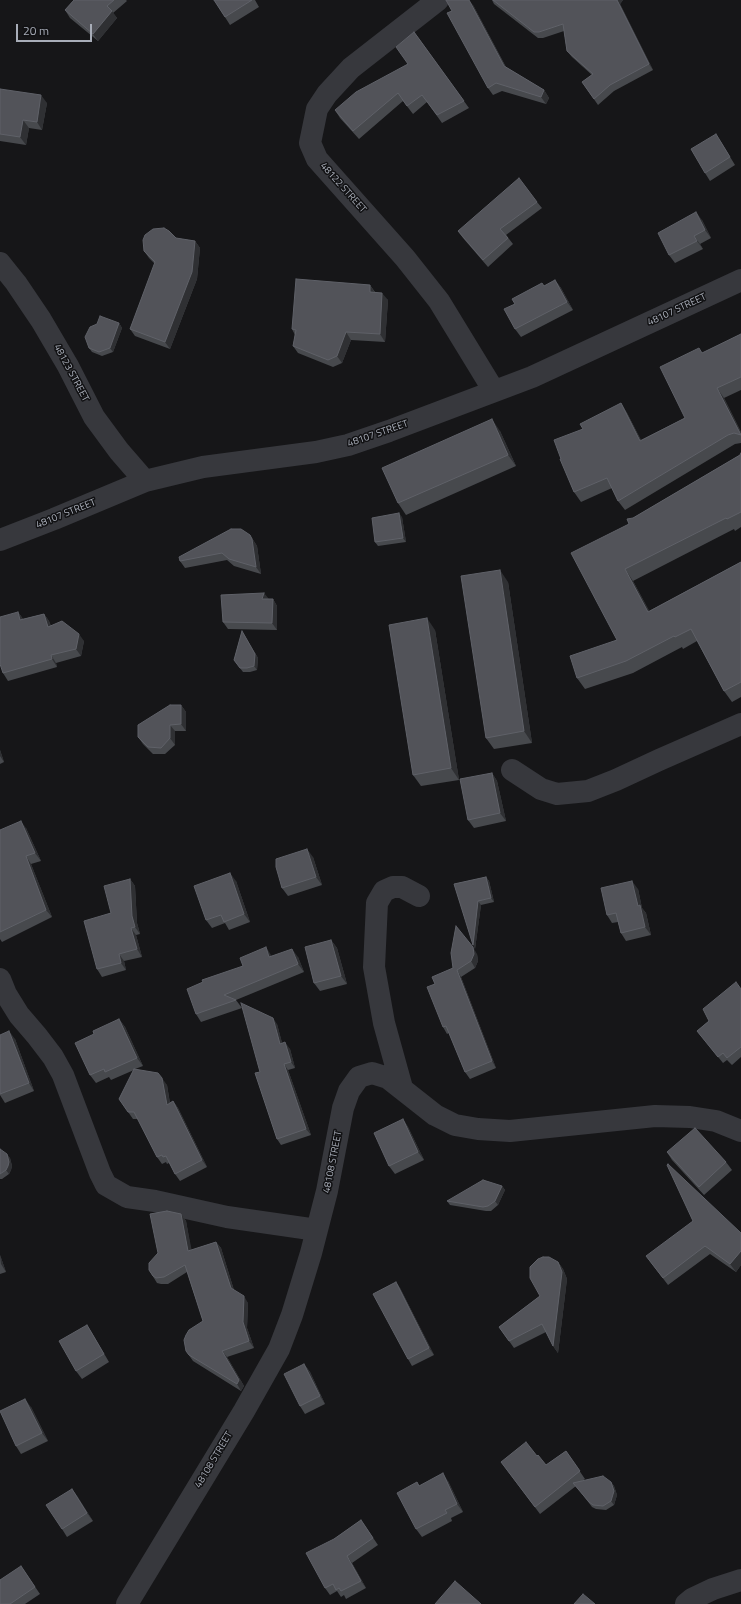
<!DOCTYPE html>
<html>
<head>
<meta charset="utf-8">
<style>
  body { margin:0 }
  #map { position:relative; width:741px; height:1604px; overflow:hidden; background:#161618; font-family:"Titillium Web",sans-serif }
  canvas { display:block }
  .scale { position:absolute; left:16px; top:24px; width:76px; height:18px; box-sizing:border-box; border:2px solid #a8adb8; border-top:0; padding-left:5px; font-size:12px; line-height:14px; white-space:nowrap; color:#a8adb8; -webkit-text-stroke:3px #111113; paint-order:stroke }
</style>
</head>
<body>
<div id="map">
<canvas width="741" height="1604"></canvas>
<div class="scale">20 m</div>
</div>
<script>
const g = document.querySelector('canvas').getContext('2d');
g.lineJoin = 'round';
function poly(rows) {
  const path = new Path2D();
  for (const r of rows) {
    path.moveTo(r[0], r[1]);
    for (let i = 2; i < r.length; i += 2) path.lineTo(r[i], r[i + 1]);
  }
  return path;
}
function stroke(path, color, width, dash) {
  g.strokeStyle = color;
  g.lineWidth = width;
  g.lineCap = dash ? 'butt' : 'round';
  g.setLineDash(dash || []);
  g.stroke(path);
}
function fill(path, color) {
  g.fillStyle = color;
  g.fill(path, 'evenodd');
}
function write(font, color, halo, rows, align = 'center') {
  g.font = font + ' "Titillium Web",sans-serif';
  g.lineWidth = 3;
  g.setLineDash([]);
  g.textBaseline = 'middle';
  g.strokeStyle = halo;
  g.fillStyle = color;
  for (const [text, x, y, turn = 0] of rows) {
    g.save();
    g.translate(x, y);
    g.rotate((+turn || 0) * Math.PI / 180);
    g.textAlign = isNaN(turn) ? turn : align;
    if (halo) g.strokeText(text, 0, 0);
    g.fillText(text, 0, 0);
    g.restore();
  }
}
const minor = poly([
  [438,0,351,68,327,94,317,109,310,143,317,159,405,258,439,301,494,391],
  [0,263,16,283,41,320,68,366,94,417,119,451,145,481],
  [0,540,54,519,145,481,203,467,316,452,348,445,389,431,532,377,741,280],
  [512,770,541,789,557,794,588,791,616,780,659,760,741,724],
  [0,979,6,994,19,1015,37,1036,53,1057,63,1075,100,1173,106,1185,127,1197,155,1201,227,1217,317,1230],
  [402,1088,384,1023,374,967,377,903,384,891,393,887,402,887,419,896],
  [127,1604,244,1411,279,1349,292,1315,311,1253,327,1191,343,1108,349,1091,359,1077,372,1073,388,1078,435,1115,455,1125,478,1129,510,1131,655,1116,690,1117,716,1121,741,1131],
  [686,1604,692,1599,713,1589,741,1580]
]);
const wall = poly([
  [74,0,126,0,127,1,113,13,117,18,98,41,70,18,65,10],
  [214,0,255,0,259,7,230,25],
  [492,0,623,0,620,4,653,70,614,91,598,105,582,82,592,75,572,57,567,51,564,31,543,38,538,38,494,4],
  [473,5,506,67,544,90,549,98,546,104,502,91,493,95,488,88],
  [414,32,469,108,442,123,427,102,413,114,403,101,359,139,340,118,335,110,408,64],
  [0,89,47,103,42,130,29,128,26,145,0,141],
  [721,142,735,165,710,181,705,173],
  [537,202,542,208,506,235,513,244,488,267,463,238,458,231],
  [702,220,711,238,700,244,703,249,675,263,669,255],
  [176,238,195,241,200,248,197,279,170,349,135,336,130,329,155,264,149,258,144,251],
  [555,280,561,288,573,310,521,337,515,329,515,304],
  [370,285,375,292,388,300,385,342,351,340,342,363,333,367,298,353,293,346,295,335,292,329],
  [119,323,122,328,113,352,102,356,92,352,89,348],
  [741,334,741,390,724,398,741,432,741,443,735,444,625,510,618,501,612,488,581,502,574,492,561,459,583,429,621,403,627,413,641,440,685,418,702,353],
  [500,431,516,466,406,515,398,503],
  [741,453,741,527,735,531,734,529,633,581,649,611,741,562,741,697,732,702,724,691,697,641,683,649,682,647,633,673,585,689,577,678,617,640,629,524,633,518,740,455],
  [402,517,406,542,378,546,375,542],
  [250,535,257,546,261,574,234,566,227,560,185,568,180,561],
  [508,582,532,743,494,749,486,738],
  [269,599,273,599,277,606,277,630,228,629,223,622],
  [18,612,23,619,44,614,49,621,51,626,84,641,81,656,56,663,57,667,8,681,3,673],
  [435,630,459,780,421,786,413,775],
  [242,631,258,658,257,670,250,672,243,672,234,660],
  [181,705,186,712,186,731,175,731,175,745,165,754,153,754,143,744,138,737],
  [0,750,4,762,0,764],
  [492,773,497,781,506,821,474,828,468,820],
  [26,828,41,861,31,864,52,917,2,942,0,939,0,830],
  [313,857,322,885,288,896,282,888],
  [486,877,489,881,494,902,481,905,475,949,454,884],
  [130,879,135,886,137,923,140,934,136,935,142,957,124,961,126,970,102,977,97,969,111,913],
  [236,881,250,922,229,930,225,923,212,928,206,920],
  [638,889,642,908,646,913,651,935,626,941,621,933,618,922,612,923,607,915],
  [331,940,337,948,347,984,320,991,314,983],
  [477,954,478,961,475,968,461,977,496,1068,470,1079,465,1072,449,1033,447,1034,443,1027,435,984,453,968],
  [271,956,298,957,304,972,236,1000,242,1008,201,1022,196,1014],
  [741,989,741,1057,732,1065,727,1060,723,1063,697,1031,709,1021],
  [119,1019,125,1027,143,1066,135,1069,167,1085,170,1103,173,1101,178,1108,207,1167,180,1181,175,1174,169,1163,167,1164,166,1162,162,1164,157,1157,138,1119,133,1119,119,1099,134,1070,111,1080,109,1077,96,1083,90,1075,94,1034],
  [277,1024,282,1043,290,1049,295,1068,288,1070,311,1135,281,1145,277,1139,260,1072],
  [0,1035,15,1039,34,1091,5,1103,0,1095],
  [403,1119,408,1127,424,1160,395,1174,389,1166],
  [0,1149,10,1158,12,1166,11,1170,9,1174,2,1179,0,1179],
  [667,1152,726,1162,732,1170,704,1195,672,1160],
  [502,1186,505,1190,498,1205,491,1211,486,1211,450,1205,447,1201],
  [181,1214,186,1221,191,1250,216,1242,221,1248,234,1290,248,1303,247,1328,254,1348,227,1357,244,1386,241,1391,193,1361,186,1351,203,1321,187,1272,168,1284,161,1284,157,1283,149,1270,158,1253],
  [741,1233,741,1265,736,1272,710,1254,668,1285,646,1256],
  [0,1255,6,1272,0,1274],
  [558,1262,563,1269,567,1279,558,1353,553,1346,546,1332,514,1348,499,1327,540,1296],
  [396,1282,400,1288,434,1355,412,1366,408,1359],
  [87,1325,92,1333,109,1362,82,1379,76,1371],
  [304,1364,310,1372,325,1404,305,1414,300,1406],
  [31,1407,48,1441,21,1454,16,1446],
  [566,1451,585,1479,582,1481,611,1482,614,1486,617,1495,614,1505,606,1510,596,1509,592,1507,576,1486,540,1514,501,1462,537,1456,546,1465],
  [448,1481,463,1512,451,1518,452,1521,422,1537,416,1529,417,1482,419,1486],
  [72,1489,93,1521,67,1537,62,1529],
  [361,1520,378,1545,352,1563,366,1588,346,1599,344,1595,341,1597,337,1591,330,1595,325,1588,334,1539],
  [21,1566,40,1594,25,1604,0,1604]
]);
const shadedWall = poly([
  [469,0,473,5,509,74,504,66],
  [617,0,623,0,620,4,653,70,649,64],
  [112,11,117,18,98,41,93,34],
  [544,90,549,98,546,104,541,97],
  [41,95,47,103,42,130,37,122],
  [23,120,29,128,26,145,20,137],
  [696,212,702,220,711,238,705,230],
  [694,236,700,244,703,249,697,241],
  [195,241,200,248,197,279,170,349,165,342],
  [555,280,561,288,573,310,567,302],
  [370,285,375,293,370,292],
  [382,293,388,300,385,342,380,334],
  [119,323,122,328,113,352,110,348],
  [346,332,351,340,342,363,337,356],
  [717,388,724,398,741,432,741,435],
  [621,403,627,413,646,450,640,441],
  [492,419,500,431,516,466,508,455],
  [399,513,402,517,406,542,403,538],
  [250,535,257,546,261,574,256,567],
  [625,569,633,581,656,623,648,612],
  [500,570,508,582,532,743,524,731],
  [264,593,269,599,262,599],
  [273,599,277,606,277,630,272,623],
  [18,612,23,619,20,620],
  [44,614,49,621,53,635,48,627],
  [427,618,435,630,459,780,451,768],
  [242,631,258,658,257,670,254,666],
  [79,634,84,641,81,656,76,649],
  [51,655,56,663,57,667,52,659],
  [181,705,186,712,186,731,181,724],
  [170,725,175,731,175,745,170,738],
  [0,750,4,762,0,756],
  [492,773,497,781,506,821,500,813],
  [21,821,26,828,41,861,35,853],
  [307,849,313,857,322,885,316,877],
  [26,856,31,864,52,917,46,910],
  [230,873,236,881,250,922,244,914],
  [486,877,489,881,494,902,491,898],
  [130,879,135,886,137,923,140,934,135,927,132,916],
  [632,881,638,889,642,908,646,913,651,935,645,927,638,906],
  [478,901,481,905,475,949,473,945],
  [131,928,136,935,142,957,137,949],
  [331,940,337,948,347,984,341,976],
  [266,947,271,955,275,965,269,957],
  [473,947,477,954,478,961,475,968,471,961],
  [292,949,298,957,304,972,298,964],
  [119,954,124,961,126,970,121,963],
  [457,970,461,977,496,1068,492,1061],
  [273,1018,277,1024,284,1050,280,1044],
  [119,1019,125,1027,143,1066,137,1058],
  [9,1031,15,1039,34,1091,29,1083],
  [285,1042,290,1049,295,1068,291,1062],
  [284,1064,288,1070,311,1135,306,1129],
  [162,1078,167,1085,171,1111,167,1105],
  [173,1101,178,1108,207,1167,202,1160],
  [403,1119,408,1127,424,1160,418,1152],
  [7,1154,10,1158,12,1166,11,1170,9,1174,6,1170],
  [502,1186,505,1190,498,1205,495,1201],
  [181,1214,186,1221,193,1257,188,1251],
  [216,1242,221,1248,235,1294,231,1288],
  [741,1251,741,1265,736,1272,730,1264],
  [0,1255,6,1272,1,1264],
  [558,1262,563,1269,567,1279,558,1353,553,1346],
  [396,1282,400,1288,434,1355,429,1348],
  [244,1296,248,1303,247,1328,254,1348,249,1341,243,1322],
  [222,1351,227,1357,244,1386,241,1391,237,1384],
  [304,1364,310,1372,325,1404,320,1396],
  [25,1399,31,1407,48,1441,42,1433],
  [443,1473,448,1481,463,1512,457,1504],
  [611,1482,614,1486,617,1495,614,1505,611,1501],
  [72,1489,78,1497,93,1521,87,1513],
  [347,1556,352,1563,366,1588,361,1581]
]);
const building = poly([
  [74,0,114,0,107,6,112,11,93,34,65,10,74,0],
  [214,0,252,0,225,17,214,0],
  [446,0,469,0,504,66,544,90,541,97,496,83,488,88,447,13,452,11,446,0],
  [493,0,617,0,649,64,610,85,594,99,582,82,593,74,567,51,563,24,539,32,534,32,493,0],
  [414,32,464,101,437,115,422,95,407,106,398,93,353,131,335,110,356,92,408,64,396,47,414,32],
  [0,89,41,95,37,122,23,120,20,137,0,134,0,89],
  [716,134,730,157,705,173,691,149,716,134],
  [519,178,537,202,500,229,508,238,483,260,458,231,519,178],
  [696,212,705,230,694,236,697,241,669,255,658,233,696,212],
  [164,228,169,231,176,238,195,241,192,272,165,342,130,329,155,262,144,251,143,240,145,235,153,229,164,228],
  [296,279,370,285,370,292,382,293,380,334,346,332,337,356,328,360,293,346,296,330,292,329,296,279],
  [555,280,567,302,515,329,504,309,515,304,512,299,542,283,544,286,555,280],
  [100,316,119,323,110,348,99,352,89,348,85,337,90,327,97,324,100,316],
  [741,334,741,377,717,388,741,435,734,433,728,435,618,501,607,478,574,492,560,459,561,459,554,440,583,429,580,424,621,403,640,441,685,418,660,367,699,348,702,353,741,334],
  [492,419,508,455,398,503,382,468,492,419],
  [741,453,741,512,727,519,726,518,625,569,648,612,741,562,741,682,724,691,691,629,675,637,674,636,626,661,577,678,570,656,617,640,571,553,629,524,627,519,633,518,740,455,741,453],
  [399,513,403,538,375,542,372,518,399,513],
  [231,529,241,529,250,535,252,539,256,567,229,559,222,553,180,561,179,557,231,529],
  [500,570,524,731,486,738,461,576,500,570],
  [264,593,262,599,273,599,272,623,223,622,221,595,264,593],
  [18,612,20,620,44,614,48,627,62,621,79,634,76,649,51,655,52,659,3,673,0,664,0,617,18,612],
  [427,618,451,768,413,775,389,625,427,618],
  [242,631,255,654,254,666,247,668,240,668,234,660,242,631],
  [170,705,181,705,181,724,170,725,170,738,161,748,148,747,138,737,138,725,170,705],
  [492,773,500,813,468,820,460,779,492,773],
  [21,821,35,853,26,856,46,910,0,932,0,830,21,821],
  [307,849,316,877,282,888,276,867,276,859,307,849],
  [230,873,244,914,224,922,221,915,206,920,194,886,230,873],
  [486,877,491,898,478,901,473,945,454,884,486,877],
  [130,879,132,916,135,927,131,928,137,949,119,954,121,963,97,969,84,921,111,913,104,886,130,879],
  [632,881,638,906,640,905,645,927,621,933,616,913,607,915,601,888,632,881],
  [456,926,473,947,474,954,471,961,457,970,492,1061,465,1072,446,1026,443,1027,427,987,435,984,432,977,453,968,451,953,456,926],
  [331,940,341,976,314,983,305,947,331,940],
  [266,947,269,957,292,949,298,964,224,995,236,1000,196,1014,187,989,203,982,202,980,243,966,240,958,266,947],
  [736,982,741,989,741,1047,727,1058,723,1053,718,1057,697,1031,709,1021,703,1009,736,982],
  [241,1003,273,1018,280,1044,285,1042,291,1062,284,1064,306,1129,277,1139,255,1073,260,1072,241,1003],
  [119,1019,137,1058,105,1072,104,1069,90,1075,75,1043,94,1034,93,1031,119,1019],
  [9,1031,29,1083,0,1094,0,1035,9,1031],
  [134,1069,158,1073,162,1078,167,1105,173,1101,202,1160,175,1174,166,1156,163,1157,162,1155,157,1157,134,1112,128,1112,119,1099,134,1069],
  [403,1119,418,1152,389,1166,374,1133,403,1119],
  [695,1128,726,1162,699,1187,667,1152,695,1128],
  [0,1149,7,1154,9,1162,8,1166,6,1170,0,1174,0,1149],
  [668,1164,741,1233,741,1251,730,1264,705,1246,663,1278,646,1256,693,1221,667,1165,668,1164],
  [483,1180,502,1186,495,1201,488,1206,483,1207,447,1201,483,1180],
  [167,1211,181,1214,188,1251,216,1242,231,1288,244,1296,243,1322,249,1341,222,1351,239,1380,237,1384,189,1355,186,1351,184,1340,186,1335,189,1330,203,1321,185,1265,164,1277,156,1278,153,1276,149,1270,149,1263,158,1253,150,1214,167,1211],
  [543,1257,549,1257,558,1262,562,1272,553,1346,542,1324,509,1341,499,1327,540,1296,530,1278,530,1267,538,1259,543,1257],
  [396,1282,429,1348,408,1359,373,1294,396,1282],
  [87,1325,104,1354,76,1371,59,1341,87,1325],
  [304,1364,320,1396,300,1406,284,1374,304,1364],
  [25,1399,42,1433,16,1446,0,1411,25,1399],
  [526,1442,537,1456,538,1455,546,1465,566,1451,580,1471,535,1507,501,1462,526,1442],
  [443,1473,457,1504,445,1510,447,1513,416,1529,397,1493,417,1482,419,1486,443,1473],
  [603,1476,611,1482,614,1491,611,1501,603,1506,593,1505,589,1502,573,1483,603,1476],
  [72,1489,87,1513,62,1529,46,1505,72,1489],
  [361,1520,373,1538,347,1556,361,1581,341,1591,339,1588,336,1590,333,1584,325,1588,306,1553,334,1539,361,1520],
  [21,1566,35,1587,10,1604,0,1604,0,1580,21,1566],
  [455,1581,481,1604,435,1604,455,1581],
  [583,1594,595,1604,574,1604,583,1594]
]);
const streetNames = [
  ["48122 STREET",343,188,48],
  ["48107 STREET",677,310,-25],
  ["48123 STREET",71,373,62],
  ["48107 STREET",378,434,-19],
  ["48107 STREET",66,514,-22],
  ["48108 STREET",333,1162,-79],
  ["48108 STREET",214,1460,-59]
];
stroke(minor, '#37383d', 22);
fill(wall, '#47494d');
fill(shadedWall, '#2f3033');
fill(building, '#525359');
stroke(building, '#5f6168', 1);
write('10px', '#a8adb8', '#111113', streetNames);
</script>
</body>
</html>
